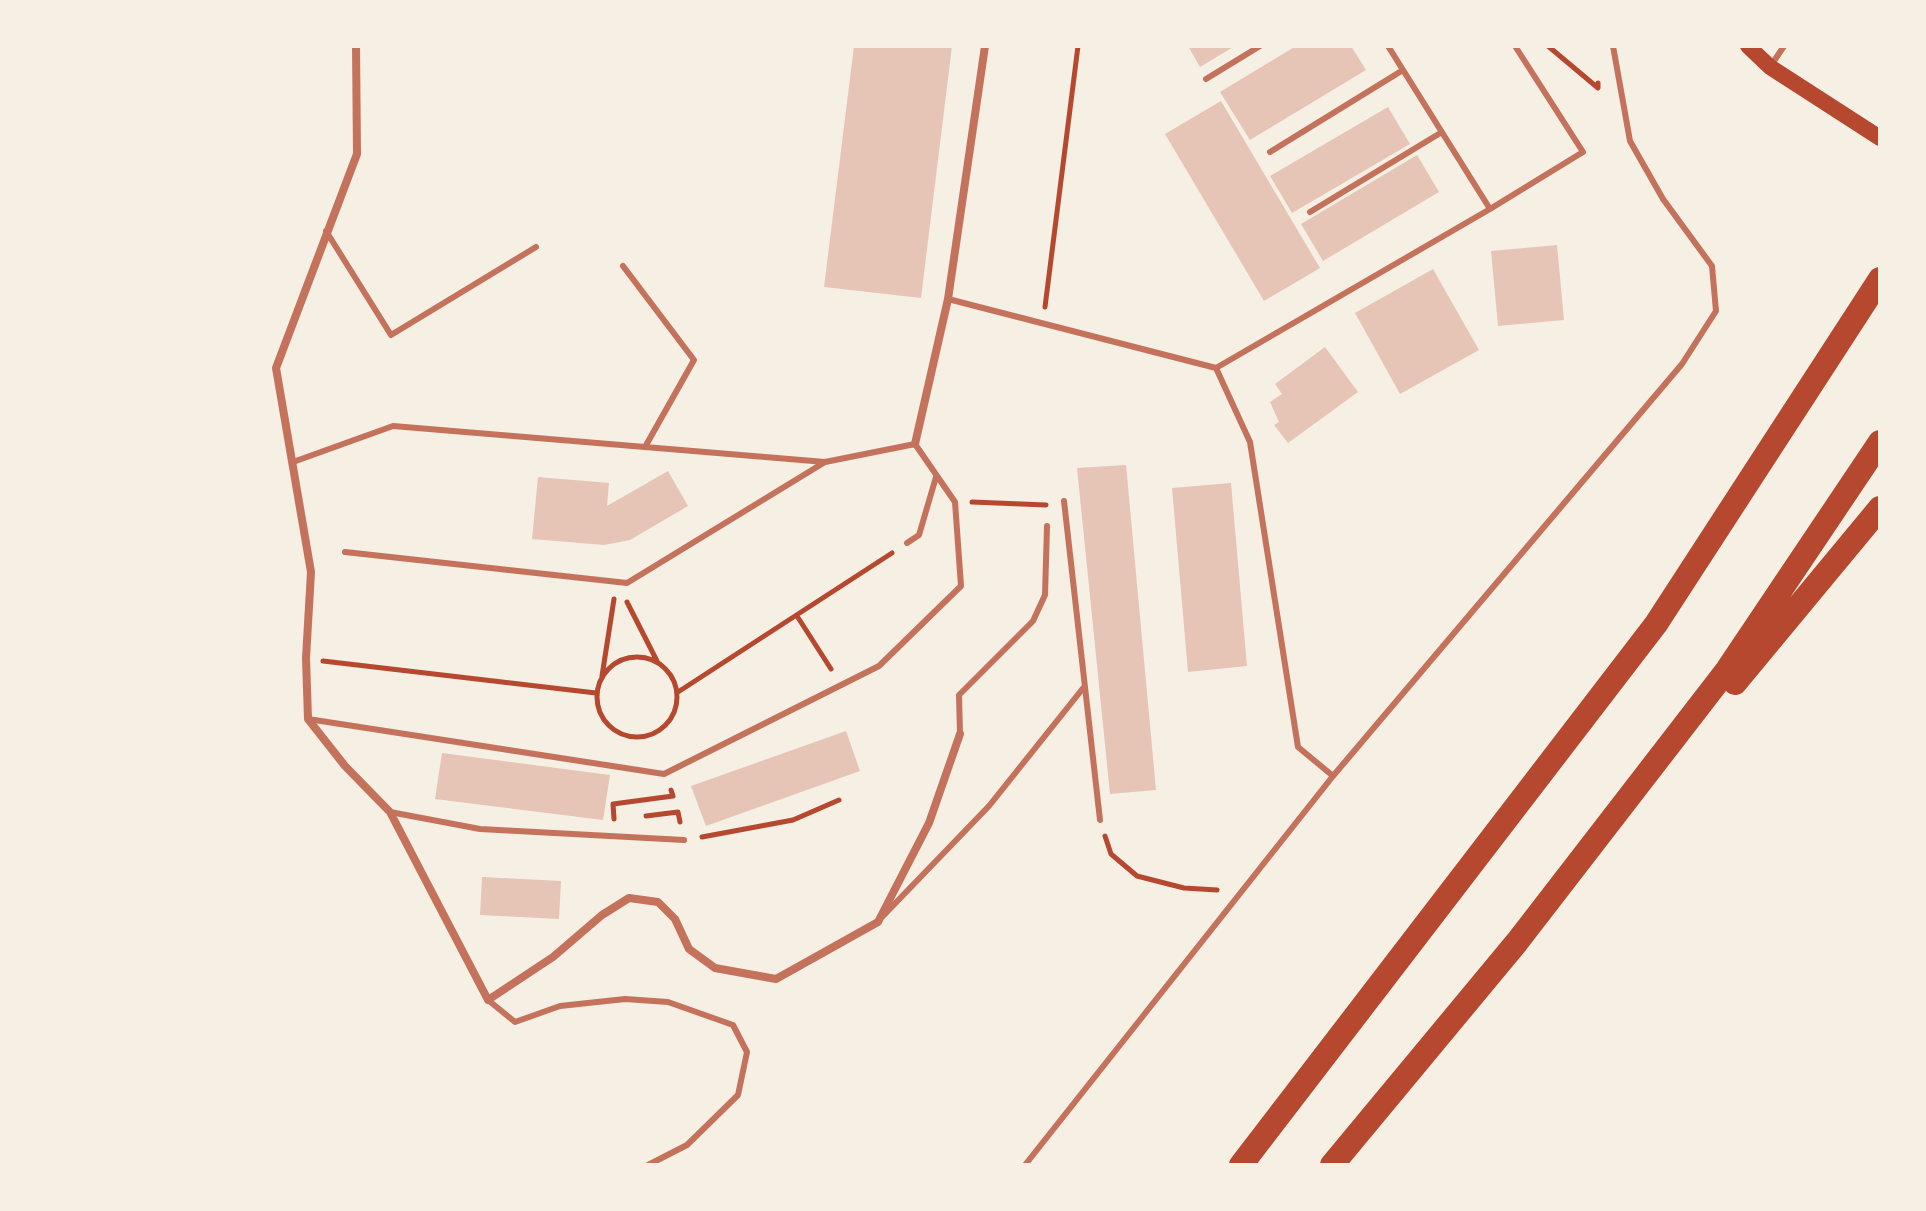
<!DOCTYPE html>
<html>
<head>
<meta charset="utf-8">
<style>
  body { margin:0 }
  #map { position:relative; width:1926px; height:1211px; overflow:hidden; background:#f6efe4; font-family:Signika,sans-serif }
  canvas { display:block }
  .frame { position:absolute; inset:0; border:48px solid #f6efe4; pointer-events:none }
</style>
</head>
<body>
<div id="map">
<canvas width="1926" height="1211"></canvas>
<div class="frame"></div>
</div>
<script>
const g = document.querySelector('canvas').getContext('2d');
g.lineJoin = 'round';
function fill(path, color) {
  g.fillStyle = color;
  g.fill(path, 'evenodd');
}
function poly(rows) {
  const path = new Path2D();
  for (const r of rows) {
    if (r.length === 3) {
      path.moveTo(r[0] + r[2], r[1]);
      path.arc(r[0], r[1], r[2], 0, 2 * Math.PI);
      continue;
    }
    path.moveTo(r[0], r[1]);
    for (let i = 2; i < r.length; i += 2) path.lineTo(r[i], r[i + 1]);
  }
  return path;
}
function stroke(path, color, width, dash) {
  g.strokeStyle = color;
  g.lineWidth = width;
  g.lineCap = dash ? 'butt' : 'round';
  g.setLineDash(dash || []);
  g.stroke(path);
}
const building = poly([
  [854,46,952,46,921,298,824,287],
  [1188,46,1235,46,1200,67],
  [1296,46,1351,46,1366,70,1250,140,1220,92],
  [1221,101,1320,268,1264,301,1165,134],
  [1388,107,1410,144,1292,213,1270,176],
  [1417,155,1439,192,1323,261,1301,224],
  [1557,245,1564,320,1498,326,1491,251],
  [1433,269,1479,350,1400,394,1355,313],
  [1325,347,1358,392,1288,443,1274,425,1279,422,1270,402,1282,394,1275,384],
  [1126,465,1156,790,1110,794,1077,468],
  [668,471,688,506,630,540,604,545,532,539,538,477,609,483,607,506],
  [1231,483,1247,666,1188,672,1172,488],
  [846,731,860,771,706,826,691,786],
  [442,753,610,775,603,820,435,799],
  [482,877,561,881,559,919,480,915]
]);
const path = poly([
  [1548,46,1598,88,1598,83],
  [1045,307,1078,46],
  [972,502,1046,505],
  [627,602,657,661],
  [797,616,831,669],
  [637,697,40],
  [323,661,596,693],
  [602,676,614,599],
  [678,692,892,553],
  [646,816,678,812,680,822],
  [614,819,613,804,673,796,671,790],
  [1105,836,1111,854,1137,876,1184,888,1217,890],
  [702,837,793,820,839,800]
]);
const service = poly([
  [1388,46,1490,209],
  [1772,64,1784,46],
  [1206,79,1260,46],
  [1270,152,1403,70],
  [1310,212,1442,132],
  [326,231,391,335,536,247],
  [623,266,694,360,645,447],
  [948,299,1216,368,1490,209,1583,152,1515,46],
  [1216,368,1250,442,1298,747,1333,776],
  [293,462,393,426,825,462,915,444,955,502,961,586,879,666,664,774,308,719],
  [1064,501,1100,820],
  [907,543,919,535,936,477],
  [345,552,627,583,825,462],
  [960,734,959,695,1033,621,1045,595,1047,526],
  [390,812,480,829,684,840],
  [883,916,989,806,1084,687],
  [488,1000,515,1022,560,1006,625,999,668,1002,733,1025,747,1052,738,1095,687,1145,648,1165],
  [1025,1165,1333,776,1682,364,1716,311,1712,266,1663,199,1630,141,1613,46]
]);
const minor = poly([
  [356,46,357,154,276,368,311,572,306,658,308,719,345,766,390,812,488,1000,553,957,602,915,629,898,658,902,675,919,689,949,715,968,776,979,878,922,929,823,960,734],
  [915,444,948,299,985,46]
]);
const secondary = poly([
  [1748,46,1770,67,1880,138]
]);
const motorway = poly([
  [1735,683,1880,508],
  [1241,1165,1656,624,1880,279],
  [1332,1165,1517,942,1727,670,1880,442]
]);
fill(building, '#e6c5b7');
stroke(path, '#b5482f', 5);
stroke(service, '#c5725c', 6);
stroke(minor, '#c5725c', 8);
stroke(secondary, '#b5482f', 16);
stroke(motorway, '#b5482f', 24);
</script>
</body>
</html>
